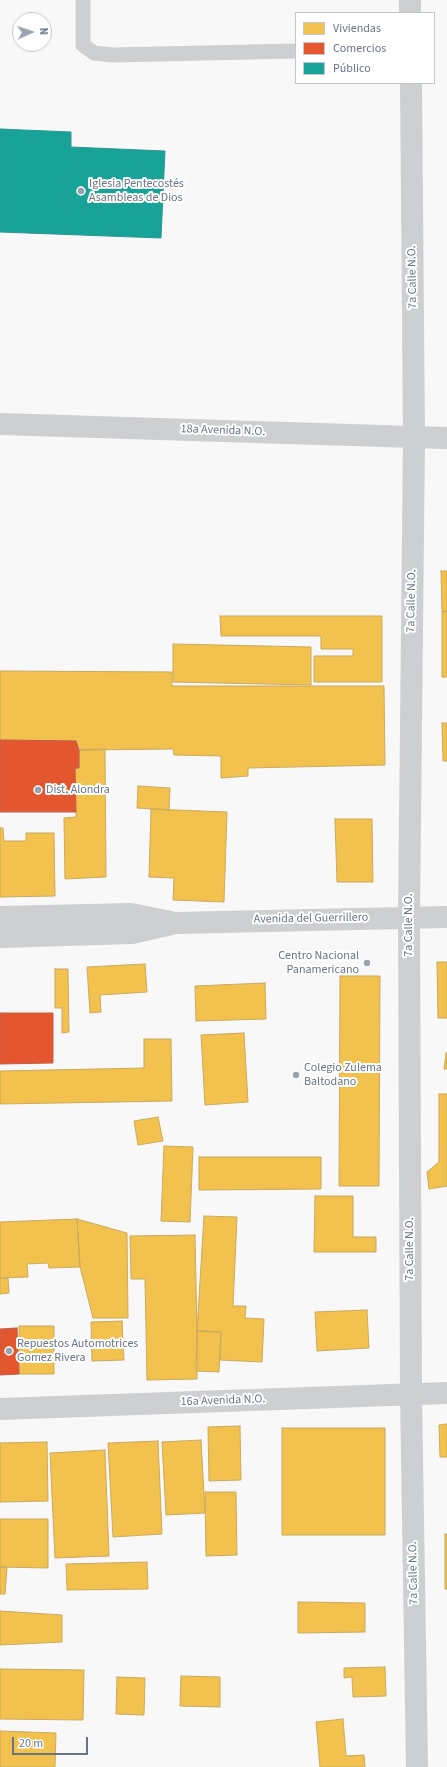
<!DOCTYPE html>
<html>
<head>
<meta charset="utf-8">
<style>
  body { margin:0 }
  #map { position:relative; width:447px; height:1767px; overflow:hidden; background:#f8f8f8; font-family:"Source Sans 3",sans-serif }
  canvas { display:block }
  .legend { position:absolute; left:295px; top:12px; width:140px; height:72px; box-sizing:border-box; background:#fff; border:1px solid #c3c7cf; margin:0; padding:5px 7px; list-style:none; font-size:12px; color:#697487 }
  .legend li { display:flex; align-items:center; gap:8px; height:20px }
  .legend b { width:20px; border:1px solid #c3c7cf }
  .north { position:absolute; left:12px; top:12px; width:40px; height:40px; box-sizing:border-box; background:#fff; border:1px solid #c3c7cf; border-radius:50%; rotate:87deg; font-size:11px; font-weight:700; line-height:16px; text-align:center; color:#697487 }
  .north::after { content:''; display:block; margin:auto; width:14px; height:18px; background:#9ba2af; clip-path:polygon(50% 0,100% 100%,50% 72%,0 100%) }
  .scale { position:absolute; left:12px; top:1737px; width:76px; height:18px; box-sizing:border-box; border:2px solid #697487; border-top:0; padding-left:5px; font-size:12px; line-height:14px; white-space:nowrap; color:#697487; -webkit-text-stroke:3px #fff; paint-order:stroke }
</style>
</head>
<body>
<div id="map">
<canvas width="447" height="1767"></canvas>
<ul class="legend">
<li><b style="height:11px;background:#f2c14e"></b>Viviendas</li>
<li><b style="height:11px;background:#e4572e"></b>Comercios</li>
<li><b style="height:11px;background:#17a398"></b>Público</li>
</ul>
<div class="north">N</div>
<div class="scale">20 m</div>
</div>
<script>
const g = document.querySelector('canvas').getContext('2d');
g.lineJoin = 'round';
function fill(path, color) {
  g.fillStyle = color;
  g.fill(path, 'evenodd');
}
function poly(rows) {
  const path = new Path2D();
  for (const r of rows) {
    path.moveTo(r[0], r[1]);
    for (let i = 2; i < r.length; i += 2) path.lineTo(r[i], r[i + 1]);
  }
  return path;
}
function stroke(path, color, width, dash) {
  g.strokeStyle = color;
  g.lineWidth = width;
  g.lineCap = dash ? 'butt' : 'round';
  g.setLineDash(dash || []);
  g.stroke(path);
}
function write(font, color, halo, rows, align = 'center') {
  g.font = font + ' "Source Sans 3",sans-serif';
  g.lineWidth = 4;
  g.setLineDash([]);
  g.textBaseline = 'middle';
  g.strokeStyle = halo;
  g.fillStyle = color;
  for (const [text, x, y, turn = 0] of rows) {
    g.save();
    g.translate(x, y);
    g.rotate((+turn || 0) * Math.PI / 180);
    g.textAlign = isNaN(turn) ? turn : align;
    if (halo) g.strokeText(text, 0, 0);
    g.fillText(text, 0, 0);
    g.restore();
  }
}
const homes = poly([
  [441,571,447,571,447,611,442,612,441,571],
  [447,611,447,677,442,677,442,612,447,611],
  [220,616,382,616,382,682,314,682,314,656,353,656,353,649,321,649,321,636,221,636,220,616],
  [173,644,311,647,311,685,173,682,173,644],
  [0,671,172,672,172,686,384,686,385,765,248,768,248,776,221,778,221,756,174,755,173,749,79,750,76,741,0,740,0,671],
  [442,723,447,723,447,761,443,761,442,723],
  [105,749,106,877,65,879,64,818,76,817,75,768,79,768,79,750,105,749],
  [138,786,170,788,169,810,137,808,138,786],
  [151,809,227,812,224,902,173,900,174,878,149,877,151,809],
  [335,819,372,819,373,882,337,882,335,819],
  [0,828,3,828,4,841,26,841,26,833,54,833,55,896,0,897,0,828],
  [437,962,447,962,447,1018,438,1018,437,962],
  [145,964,147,992,100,995,101,1012,90,1013,87,967,145,964],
  [55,969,68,969,69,1032,62,1033,62,1008,55,1008,55,969],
  [340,976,380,976,379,1186,339,1186,340,976],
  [265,983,266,1019,196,1021,195,986,265,983],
  [244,1033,248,1102,205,1105,201,1035,244,1033],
  [144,1039,171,1039,172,1101,0,1104,0,1071,144,1068,144,1039],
  [446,1053,447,1053,447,1069,444,1069,446,1053],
  [439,1094,447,1094,447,1186,429,1189,427,1172,439,1162,439,1094],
  [158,1117,163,1141,138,1145,134,1121,158,1117],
  [164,1146,193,1147,190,1222,161,1221,164,1146],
  [199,1157,321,1157,321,1189,199,1190,199,1157],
  [315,1196,353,1196,353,1237,376,1237,376,1252,314,1252,315,1196],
  [204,1216,237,1217,233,1306,246,1306,245,1318,264,1319,262,1362,220,1360,221,1332,197,1331,204,1216],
  [77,1219,127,1233,128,1318,93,1318,80,1267,77,1219],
  [77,1219,80,1267,49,1268,48,1263,27,1264,28,1277,0,1278,0,1222,77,1219],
  [195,1235,197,1331,197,1379,147,1380,145,1279,131,1279,130,1236,195,1235],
  [0,1278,8,1278,9,1293,0,1294,0,1278],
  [367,1310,369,1348,317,1351,315,1312,367,1310],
  [122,1321,124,1360,92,1361,91,1322,122,1321],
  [19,1326,54,1326,54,1374,19,1374,19,1326],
  [197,1331,221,1332,219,1372,196,1371,197,1331],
  [447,1424,447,1457,440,1457,439,1425,447,1424],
  [240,1426,241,1480,209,1481,208,1427,240,1426],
  [282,1428,385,1428,385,1535,282,1535,282,1428],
  [201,1440,205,1513,166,1515,162,1442,201,1440],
  [158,1441,162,1534,113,1537,108,1443,158,1441],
  [47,1442,48,1501,0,1502,0,1443,47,1442],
  [105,1450,109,1556,55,1558,50,1453,105,1450],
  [205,1492,236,1492,237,1555,206,1556,205,1492],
  [0,1519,48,1519,48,1568,0,1567,0,1519],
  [445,1534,447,1534,447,1589,445,1589,445,1534],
  [147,1562,148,1589,67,1590,66,1564,147,1562],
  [0,1567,7,1567,5,1594,0,1594,0,1567],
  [298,1602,365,1603,365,1632,298,1633,298,1602],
  [0,1611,62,1615,62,1642,0,1645,0,1611],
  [385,1667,386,1696,353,1697,352,1677,344,1678,344,1668,385,1667],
  [0,1669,84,1670,83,1720,0,1719,0,1669],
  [181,1676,220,1677,220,1707,180,1706,181,1676],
  [117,1677,145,1678,144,1715,116,1714,117,1677],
  [343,1719,346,1756,364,1755,365,1767,320,1767,316,1722,343,1719],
  [0,1731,56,1733,55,1767,0,1767,0,1731]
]);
const shops = poly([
  [0,740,76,741,79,750,79,768,75,768,76,812,0,812,0,740],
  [0,1013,53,1013,53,1063,0,1064,0,1013],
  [17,1328,19,1374,0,1375,0,1329,17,1328]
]);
const public = poly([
  [0,129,71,132,71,147,165,151,161,238,0,232,0,129]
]);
const lane = poly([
  [83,0,83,45,94,53,113,55,296,51]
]);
const street = poly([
  [410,0,410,13],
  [411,83,414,438,409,917,411,1394,417,1767],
  [0,424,447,438],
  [0,917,131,914,171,922],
  [0,937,132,933,176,923,447,917],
  [0,1409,447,1393]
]);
const markers = [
  [81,191,4,"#9ba2af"],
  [38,790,4,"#9ba2af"],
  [367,963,4,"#9ba2af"],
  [296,1075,4,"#9ba2af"],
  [9,1351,4,"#9ba2af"]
];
const poiNames = [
  ["Iglesia Pentecostés",89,184],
  ["Asambleas de Dios",89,198],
  ["Dist. Alondra",46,790],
  ["Centro Nacional",359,956,"right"],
  ["Panamericano",359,970,"right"],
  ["Colegio Zulema",304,1068],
  ["Baltodano",304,1082],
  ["Repuestos Automotrices",17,1344],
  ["Gomez Rivera",17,1358]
];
const streetNames = [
  ["7a Calle N.O.",413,277,-91],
  ["18a Avenida N.O.",223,431,2],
  ["7a Calle N.O.",412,601,-89],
  ["Avenida del Guerrillero",311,919,-1],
  ["7a Calle N.O.",409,925,-90],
  ["7a Calle N.O.",410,1249,-90],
  ["16a Avenida N.O.",223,1401,-2],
  ["7a Calle N.O.",414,1573,-91]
];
fill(homes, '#f2c14e');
stroke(homes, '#c9aa5f', 1);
fill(shops, '#e4572e');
stroke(shops, '#bf6049', 1);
fill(public, '#17a398');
stroke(public, '#309593', 1);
stroke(lane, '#cecfd1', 15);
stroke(street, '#cecfd1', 22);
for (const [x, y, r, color] of markers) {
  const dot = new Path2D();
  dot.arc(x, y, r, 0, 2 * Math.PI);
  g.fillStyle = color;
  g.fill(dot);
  stroke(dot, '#fff', 1.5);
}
write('12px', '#697487', '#fff', poiNames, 'left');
write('12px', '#697487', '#fff', streetNames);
</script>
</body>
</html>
